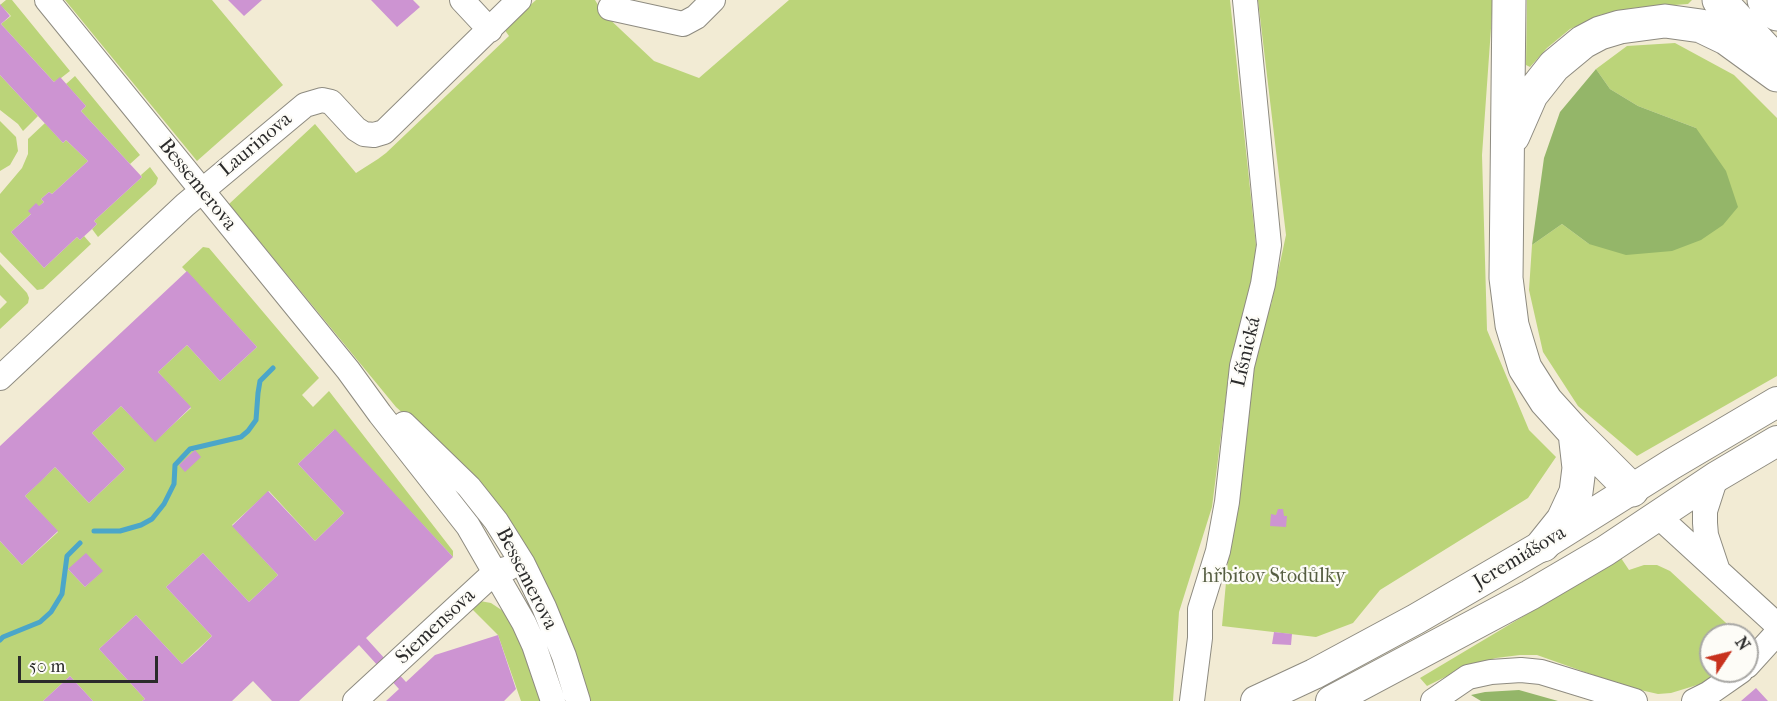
<!DOCTYPE html>
<html>
<head>
<meta charset="utf-8">
<style>
  body { margin:0 }
  #map { position:relative; width:1777px; height:701px; overflow:hidden; background:#f2ebd4; font-family:"IM FELL French Canon",serif }
  canvas { display:block }
  .north { position:absolute; left:1699px; top:623px; width:60px; height:60px; box-sizing:border-box; background:#fdfcf7; border:2px solid #a9a8a5; border-radius:50%; rotate:55deg; font-size:16px; font-weight:700; line-height:24px; text-align:center; color:#2b2b2b }
  .north::after { content:''; display:block; margin:auto; width:21px; height:27px; background:#c8321e; clip-path:polygon(50% 0,100% 100%,50% 72%,0 100%) }
  .scale { position:absolute; left:18px; top:656px; width:140px; height:27px; box-sizing:border-box; border:3px solid #2b2b2b; border-top:0; padding-left:8px; font-size:18px; line-height:21px; white-space:nowrap; color:#2b2b2b; -webkit-text-stroke:4px #fdfcf7; paint-order:stroke }
</style>
</head>
<body>
<div id="map">
<canvas width="1777" height="701"></canvas>
<div class="north">N</div>
<div class="scale">50 m</div>
</div>
<script>
const g = document.querySelector('canvas').getContext('2d');
g.lineJoin = 'round';
function fill(path, color) {
  g.fillStyle = color;
  g.fill(path, 'evenodd');
}
function poly(rows) {
  const path = new Path2D();
  for (const r of rows) {
    path.moveTo(r[0], r[1]);
    for (let i = 2; i < r.length; i += 2) path.lineTo(r[i], r[i + 1]);
  }
  return path;
}
function stroke(path, color, width, dash) {
  g.strokeStyle = color;
  g.lineWidth = width;
  g.lineCap = dash ? 'butt' : 'round';
  g.setLineDash(dash || []);
  g.stroke(path);
}
function write(font, color, halo, rows, align = 'center') {
  g.font = font + ' "IM FELL French Canon",serif';
  g.lineWidth = 4.5;
  g.setLineDash([]);
  g.textBaseline = 'middle';
  g.strokeStyle = halo;
  g.fillStyle = color;
  for (const [text, x, y, turn = 0] of rows) {
    g.save();
    g.translate(x, y);
    g.rotate((+turn || 0) * Math.PI / 180);
    g.textAlign = isNaN(turn) ? turn : align;
    if (halo) g.strokeText(text, 0, 0);
    g.fillText(text, 0, 0);
    g.restore();
  }
}
const green = poly([
  [6,0,12,0,70,71,61,78,54,82,1,24,11,16,0,5],
  [65,0,212,0,283,85,197,161],
  [536,0,595,0,603,13,654,61,699,78,789,0,1230,0,1256,245,1252,283,1230,364,1212,507,1179,612,1173,701,587,701,567,638,426,434,396,407,229,204,315,124,356,173,378,159,386,153,509,36,504,29],
  [1258,0,1493,0,1482,155,1487,330,1529,430,1556,457,1528,498,1380,590,1353,623,1316,637,1222,626,1244,386,1264,306,1271,305,1286,235],
  [1527,0,1692,0,1688,4,1633,8,1600,15,1570,29,1547,48,1530,67,1526,65],
  [1675,43,1734,75,1777,118,1777,376,1637,456,1578,406,1543,352,1529,290,1532,245,1562,224,1589,244,1696,128,1638,106,1610,89,1596,69,1627,46],
  [0,75,38,116,23,131,18,124,0,110],
  [75,76,140,155,130,164,81,111,86,106,66,84],
  [0,121,16,137,18,151,10,165,0,171],
  [45,123,63,143,66,140,88,161,52,194,49,192,41,199,44,202,11,232,44,268,77,237,80,240,84,236,91,244,43,289,37,290,0,252,0,194,22,168,28,154,28,139],
  [150,167,158,178,156,184,98,237,92,229,97,224,94,221,142,177,141,175],
  [203,247,209,248,319,378,302,395,313,407,329,391,453,551,453,557,334,430,298,464,344,513,315,541,269,491,232,525,278,575,249,602,203,553,166,587,212,636,182,664,136,615,99,649,145,699,142,701,93,701,70,676,43,701,0,701,0,541,22,565,58,532,25,496,55,467,89,503,125,469,92,433,121,406,155,441,191,408,158,372,187,345,220,381,257,347,182,267],
  [68,569,102,571,85,587],
  [0,264,27,293,29,298,28,303,0,329,0,309,7,302,0,295],
  [1621,558,1629,570,1644,565,1657,565,1670,571,1739,635,1711,635,1711,671,1722,671,1707,682,1671,693,1658,694,1627,687,1537,655,1520,655,1496,658,1467,666,1427,686,1420,678],
  [480,601,491,603,506,613,523,648,542,701,521,701,498,635,469,606]
]);
const forest = poly([
  [1596,69,1610,89,1638,106,1696,128,1726,171,1738,207,1723,225,1701,240,1672,251,1626,255,1589,244,1562,224,1532,245,1544,158,1560,112],
  [1519,690,1558,701,1481,701,1471,695,1485,692]
]);
const stream = poly([
  [94,531,120,531,141,525,152,519,164,504,174,484,175,465,190,449,241,437,248,431,256,420,258,393,260,381,273,368],
  [0,640,3,637,40,622,51,612,62,594,67,556,80,543]
]);
const building = poly([
  [228,0,262,0,244,16],
  [371,0,413,0,420,7,397,27],
  [0,4,10,16,1,24,54,82,60,77,61,78,86,106,81,111,142,177,94,221,97,224,92,229,80,240,77,237,44,268,11,232,31,214,28,211,36,203,39,206,44,202,41,199,49,192,52,194,88,161,66,140,63,143,0,75],
  [187,271,257,347,220,381,187,345,158,372,191,407,155,442,121,406,92,433,125,469,89,503,55,467,40,482,25,496,58,531,22,565,0,541,0,446],
  [335,429,453,557,366,638,406,682,435,655,498,635,516,689,504,701,386,701,399,689,359,645,299,701,272,701,253,681,232,701,142,701,145,699,99,649,136,615,182,664,197,651,212,636,166,587,203,553,249,602,278,575,232,526,268,491,315,541,344,513,298,464],
  [195,450,201,457,185,472,179,465],
  [1278,509,1283,509,1284,516,1287,516,1286,527,1270,526,1271,514,1276,515],
  [86,553,103,571,85,587,68,569],
  [1274,632,1292,634,1291,645,1272,644],
  [70,676,93,701,43,701],
  [1756,688,1768,701,1741,701]
]);
const minor = poly([
  [47,0,348,370,380,414,468,526,524,623,534,645,553,701],
  [462,0,490,30],
  [610,8,683,24,696,17,713,0],
  [0,378,185,205,305,105,322,100,331,102,356,129,364,134,374,135,384,132,519,0],
  [404,424,469,487,496,521,523,564,544,607,564,656,578,701],
  [1716,477,1705,511,1705,523,1706,535,1717,568],
  [1658,516,1777,625],
  [1747,666,1777,633],
  [355,701,495,572,509,568],
  [1192,701,1200,638,1200,609,1218,551,1227,502,1242,366,1263,284,1269,245,1245,0],
  [1433,701,1468,677,1491,672,1521,670,1541,672,1635,701],
  [1694,701,1708,694,1741,671]
]);
const major = poly([
  [1256,701,1314,674,1416,619,1543,545,1672,464,1777,402],
  [1331,701,1530,595,1605,551,1716,477,1777,441]
]);
const highway = poly([
  [1509,0,1506,278,1512,325,1525,368,1546,401,1575,433,1632,490],
  [1719,0,1765,49],
  [1764,0,1777,14],
  [1513,136,1531,95,1554,66,1583,42,1600,33,1620,27,1665,21,1701,26,1726,38,1777,75],
  [1543,545,1563,520,1576,492,1579,468,1575,433]
]);
const streetNames = [
  ["Laurinova",256,145,-40],
  ["Bessemerova",197,185,51],
  ["Líšnická",1247,352,-77],
  ["Jeremiášova",1520,558,-31],
  ["Bessemerova",526,579,63],
  ["Siemensova",436,627,-43]
];
const parkNames = [
  ["hřbitov Stodůlky",1274,577]
];
fill(green, '#bbd479');
fill(forest, '#94b669');
stroke(stream, '#4ba6c9', 5);
fill(building, '#cd94d2');
stroke(minor, '#8e8b80', 26);
stroke(major, '#8e8b80', 32);
stroke(highway, '#8e8b80', 35);
stroke(minor, '#fff', 24);
stroke(major, '#fff', 30);
stroke(highway, '#fff', 33);
write('20px', '#2b2b2b', '#fdfcf7', streetNames);
write('20px', '#565e42', '#fdfcf7', parkNames);
</script>
</body>
</html>
